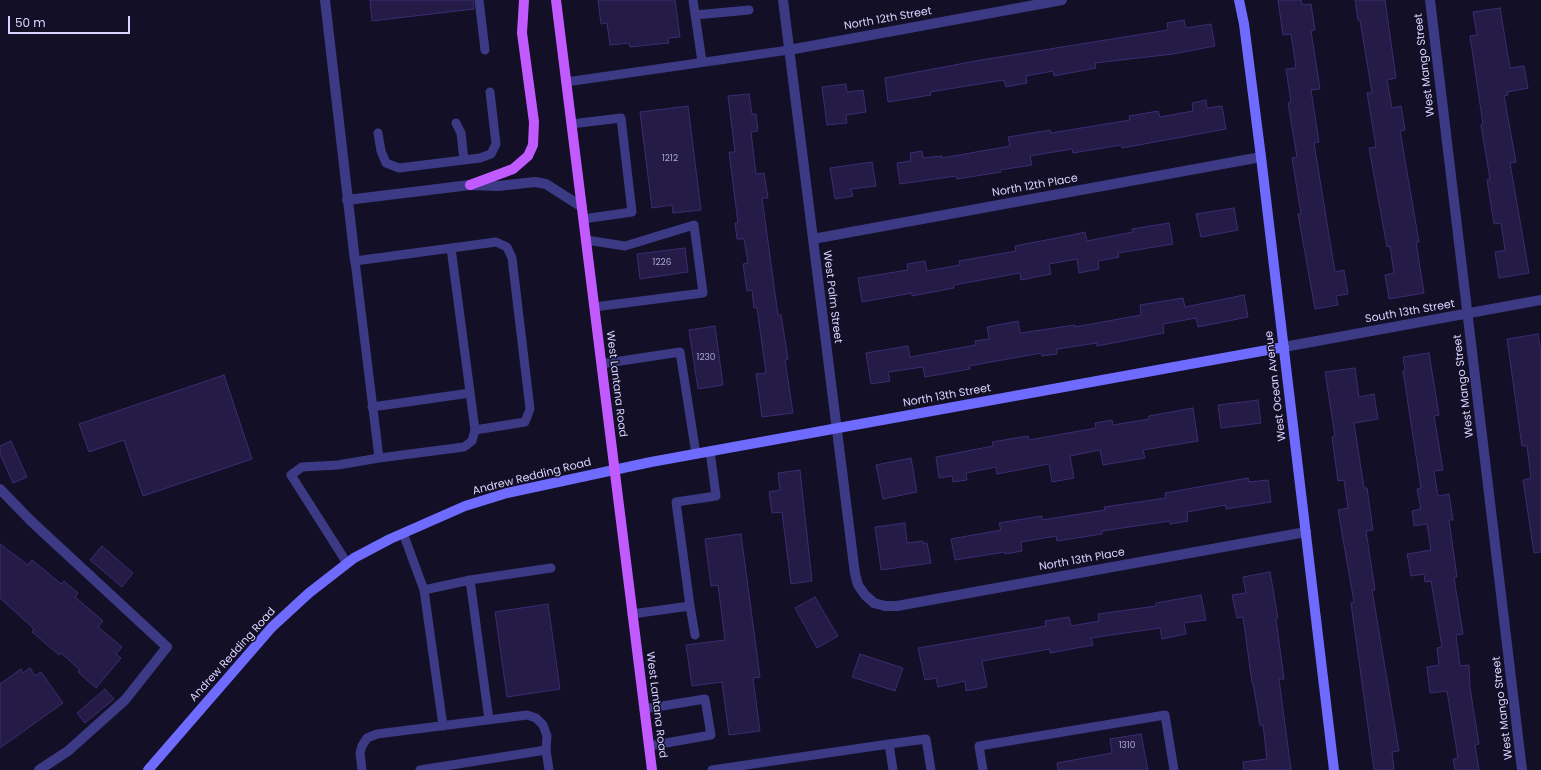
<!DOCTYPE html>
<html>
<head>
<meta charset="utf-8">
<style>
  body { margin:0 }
  #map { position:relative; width:1541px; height:770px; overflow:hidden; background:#130f26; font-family:Poppins,sans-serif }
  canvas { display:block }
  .scale { position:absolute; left:8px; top:16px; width:122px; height:18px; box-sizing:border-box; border:2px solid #d9d4ff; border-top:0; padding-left:5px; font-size:12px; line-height:14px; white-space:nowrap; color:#d9d4ff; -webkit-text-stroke:3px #130f26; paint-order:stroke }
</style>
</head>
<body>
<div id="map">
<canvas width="1541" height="770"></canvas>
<div class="scale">50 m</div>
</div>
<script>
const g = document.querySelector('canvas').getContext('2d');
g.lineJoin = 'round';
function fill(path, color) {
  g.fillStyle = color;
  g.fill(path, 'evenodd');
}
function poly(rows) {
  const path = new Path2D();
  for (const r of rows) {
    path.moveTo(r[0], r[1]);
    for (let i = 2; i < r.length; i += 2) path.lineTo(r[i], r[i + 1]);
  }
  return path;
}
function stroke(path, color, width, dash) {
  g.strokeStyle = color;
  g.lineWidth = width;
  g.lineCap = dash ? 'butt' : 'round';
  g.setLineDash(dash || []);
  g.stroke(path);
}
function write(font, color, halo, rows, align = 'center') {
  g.font = font + ' Poppins,sans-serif';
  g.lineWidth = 3;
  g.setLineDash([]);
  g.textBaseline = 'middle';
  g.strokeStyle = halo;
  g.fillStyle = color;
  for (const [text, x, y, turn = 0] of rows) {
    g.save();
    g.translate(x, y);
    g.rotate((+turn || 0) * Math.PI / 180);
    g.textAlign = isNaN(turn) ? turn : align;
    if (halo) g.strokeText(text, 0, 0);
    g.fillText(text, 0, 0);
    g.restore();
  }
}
const building = poly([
  [370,0,473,0,474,9,372,21,370,0],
  [598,0,675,0,680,37,668,38,669,43,630,47,629,43,610,45,607,23,601,24,598,0],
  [1278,0,1301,0,1302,5,1311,4,1315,30,1311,31,1320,89,1311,90,1319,142,1314,143,1335,272,1344,270,1348,294,1336,296,1338,305,1315,309,1298,214,1301,214,1292,158,1297,157,1288,103,1291,102,1286,69,1296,68,1291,34,1283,35,1278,0],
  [1355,0,1385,0,1396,78,1387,80,1392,108,1401,106,1405,130,1400,131,1419,242,1416,242,1424,293,1389,299,1385,275,1394,273,1390,246,1387,247,1369,148,1376,147,1367,93,1372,93,1360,20,1358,20,1355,0],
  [1500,8,1510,68,1524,66,1528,88,1507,92,1508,95,1504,96,1516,162,1510,163,1529,273,1499,278,1495,252,1505,250,1501,223,1494,224,1487,180,1490,179,1481,125,1483,124,1470,36,1477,35,1473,12,1500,8],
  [1184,20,1186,28,1211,24,1215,46,1173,54,1095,63,1096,68,1054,76,1053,71,1026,76,1027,83,1006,87,1004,80,930,92,931,95,888,102,885,78,981,60,1168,30,1167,23,1184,20],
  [846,84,847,92,863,90,866,112,846,115,847,123,827,125,822,87,846,84],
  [749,94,752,114,756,114,758,131,751,132,756,174,764,173,768,198,762,198,778,315,781,315,788,359,785,360,793,413,762,417,756,374,766,373,757,308,754,308,752,290,747,291,743,264,748,263,744,239,737,239,735,223,738,223,729,152,735,152,728,96,749,94],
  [1206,100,1207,108,1222,106,1226,129,1122,148,1121,145,1073,153,1072,149,1030,156,1032,165,1000,170,1001,172,957,179,956,176,900,184,897,163,911,161,910,153,922,151,923,158,942,156,942,158,1010,146,1008,137,1050,130,1051,133,1130,120,1129,116,1158,111,1160,117,1193,111,1192,103,1206,100],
  [688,106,701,210,673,213,672,205,652,208,640,112,688,106],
  [872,162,876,186,851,189,853,196,835,199,830,168,872,162],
  [1234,208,1238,230,1201,237,1196,214,1234,208],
  [1169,223,1173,244,1118,253,1119,257,1098,261,1099,269,1079,273,1077,259,1049,264,1051,274,1021,280,1020,273,954,285,954,288,912,296,912,293,862,302,858,278,908,270,907,264,925,261,927,271,960,265,959,261,1016,251,1015,246,1072,235,1085,232,1087,241,1133,232,1132,229,1169,223],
  [685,248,688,272,640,279,637,254,685,248],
  [1244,295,1248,317,1198,327,1196,318,1163,324,1164,333,1097,346,1097,343,1057,349,1057,354,1042,356,1041,353,969,366,970,369,925,377,923,367,888,372,890,381,871,384,866,353,908,346,910,357,976,345,975,341,989,339,987,327,1018,321,1020,333,1075,325,1075,327,1141,315,1140,305,1183,298,1185,307,1244,295],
  [715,326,723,385,698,389,689,330,715,326],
  [1538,334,1541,352,1541,552,1534,553,1523,480,1531,478,1527,446,1522,446,1507,339,1538,334],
  [1429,353,1439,415,1434,416,1443,470,1434,471,1438,496,1449,494,1453,520,1449,520,1457,577,1454,578,1463,634,1456,635,1460,666,1469,665,1470,688,1479,744,1475,745,1479,770,1455,770,1453,759,1458,758,1447,691,1430,693,1427,667,1439,665,1437,648,1442,647,1431,581,1425,582,1424,574,1411,576,1407,554,1431,550,1427,524,1414,526,1412,511,1421,509,1417,489,1421,488,1403,371,1405,370,1403,357,1429,353],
  [1355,368,1359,397,1374,394,1378,419,1354,423,1364,488,1367,488,1373,530,1366,531,1375,590,1372,590,1399,751,1392,752,1394,770,1374,770,1351,603,1354,602,1338,510,1348,508,1344,480,1338,481,1332,437,1335,436,1325,372,1355,368],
  [224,375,252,459,143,496,124,440,89,452,79,424,224,375],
  [1258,400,1261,423,1221,428,1218,405,1258,400],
  [1193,408,1198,441,1143,450,1145,458,1103,465,1100,450,1070,456,1074,478,1052,482,1049,464,997,474,996,467,966,473,967,480,953,482,952,476,939,478,936,457,993,446,992,442,1028,436,1029,440,1096,428,1095,423,1112,420,1113,425,1149,419,1149,416,1193,408],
  [11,441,27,477,13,483,0,454,0,446,11,441],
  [911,458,917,492,883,499,876,465,911,458],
  [800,470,812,581,791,584,782,512,772,513,769,492,780,490,778,473,800,470],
  [1248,478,1249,482,1268,480,1271,502,1226,509,1226,505,1187,512,1188,521,1170,524,1170,521,1102,531,1102,534,1057,541,1056,536,1021,542,1022,551,1005,554,1005,552,955,560,951,539,1001,530,999,523,1042,516,1042,520,1105,510,1104,507,1166,498,1165,493,1248,478],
  [905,523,907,543,923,541,923,544,927,543,931,563,881,570,875,527,905,523],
  [741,534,760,677,753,678,760,731,729,735,722,682,692,686,686,645,725,640,718,585,711,586,705,539,741,534],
  [0,544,28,565,32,560,61,584,64,581,78,593,75,597,103,621,98,627,122,647,116,654,121,658,96,688,78,672,80,670,61,653,59,655,32,632,34,629,0,598,0,544],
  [102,546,133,573,122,587,90,560,102,546],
  [1270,572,1278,618,1276,619,1284,679,1279,679,1291,770,1244,770,1243,762,1267,759,1263,725,1260,725,1253,683,1252,683,1243,617,1237,618,1232,595,1246,593,1243,577,1270,572],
  [1201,595,1206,620,1184,623,1186,634,1162,639,1160,628,1091,638,1093,645,1050,653,1050,649,982,661,987,687,966,691,965,681,938,687,936,678,925,680,918,648,1046,626,1045,621,1069,617,1071,626,1099,621,1098,614,1156,606,1156,603,1201,595],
  [815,597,838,636,817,648,795,608,815,597],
  [548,604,560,689,507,697,495,612,548,604],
  [860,654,903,668,895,691,852,677,860,654],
  [30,668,35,676,41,672,63,703,0,748,0,684,21,669,23,673,30,668],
  [105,689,114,699,85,723,77,713,105,689],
  [1141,734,1148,770,1058,770,1057,763,1112,753,1110,739,1141,734]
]);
const lane = poly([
  [479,0,485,50],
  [693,0,702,62],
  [695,15,749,10],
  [566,82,789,50],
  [456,123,461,133,464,160],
  [571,124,621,118,632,212,583,219],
  [378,133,381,151,386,163,399,168,480,158,491,154,496,144,490,92],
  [586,240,625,246,694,225,703,293,594,307],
  [601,364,680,352,696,454],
  [372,407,470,393],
  [379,458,464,447,472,441,475,430],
  [403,533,424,590,443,726],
  [347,563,291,475,302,467,338,465,379,458,355,261,496,242,507,247,512,258,530,409,525,422,475,430,451,248],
  [470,580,489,720],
  [424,590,470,580,551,568],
  [690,606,695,635],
  [632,614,690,606,676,502,716,496,710,451],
  [644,709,705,699,711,735,649,746],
  [889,744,926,739,931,770],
  [362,770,360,753,362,746,367,738,377,734,527,715,536,718,543,725,547,736,546,750,549,770],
  [420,770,546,750],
  [712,770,889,744,893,770],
  [983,770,979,746,1165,715,1174,770]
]);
const street = poly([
  [325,0,355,261],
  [783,0,855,574,858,585,865,595,874,603,885,606,897,606,1306,532],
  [1430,0,1522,770],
  [789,50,1062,0],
  [347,200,470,185,498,186,535,182,546,184,582,207],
  [813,239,1261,157],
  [1284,347,1541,300],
  [0,489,31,521,167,647,125,700,68,751,39,770]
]);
const secondary = poly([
  [1239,0,1244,24,1261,157,1334,770],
  [148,770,272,627,309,593,354,558,390,539,465,506,507,493,651,462,1284,347]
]);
const primary = poly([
  [556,0,652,770],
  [470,185,513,169,528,156,533,145,534,122,522,33,524,0]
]);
const numberNames = [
  ["1212",670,159],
  ["1226",662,263],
  ["1230",706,358],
  ["1310",1127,746]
];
const streetNames = [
  ["North 12th Street",888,19,-10],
  ["West Mango Street",1425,65,-97],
  ["North 12th Place",1035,186,-10],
  ["West Palm Street",832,297,83],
  ["South 13th Street",1410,312,-10],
  ["West Lantana Road",616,384,83],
  ["West Ocean Avenue",1276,386,-97],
  ["West Mango Street",1464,386,-97],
  ["North 13th Street",947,396,-10],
  ["Andrew Redding Road",532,477,-14],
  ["North 13th Place",1082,560,-10],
  ["Andrew Redding Road",233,655,-48],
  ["West Lantana Road",656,705,83],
  ["West Mango Street",1503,708,-97]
];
fill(building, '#241b47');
stroke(building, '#3b2d73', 1);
stroke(lane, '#3d3a85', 9);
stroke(street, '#3d3a85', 10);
stroke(secondary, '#6f6bff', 10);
stroke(primary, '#c25bff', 10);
write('9px', '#aca6d1', null, numberNames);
write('11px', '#d9d4ff', '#130f26', streetNames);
</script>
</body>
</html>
